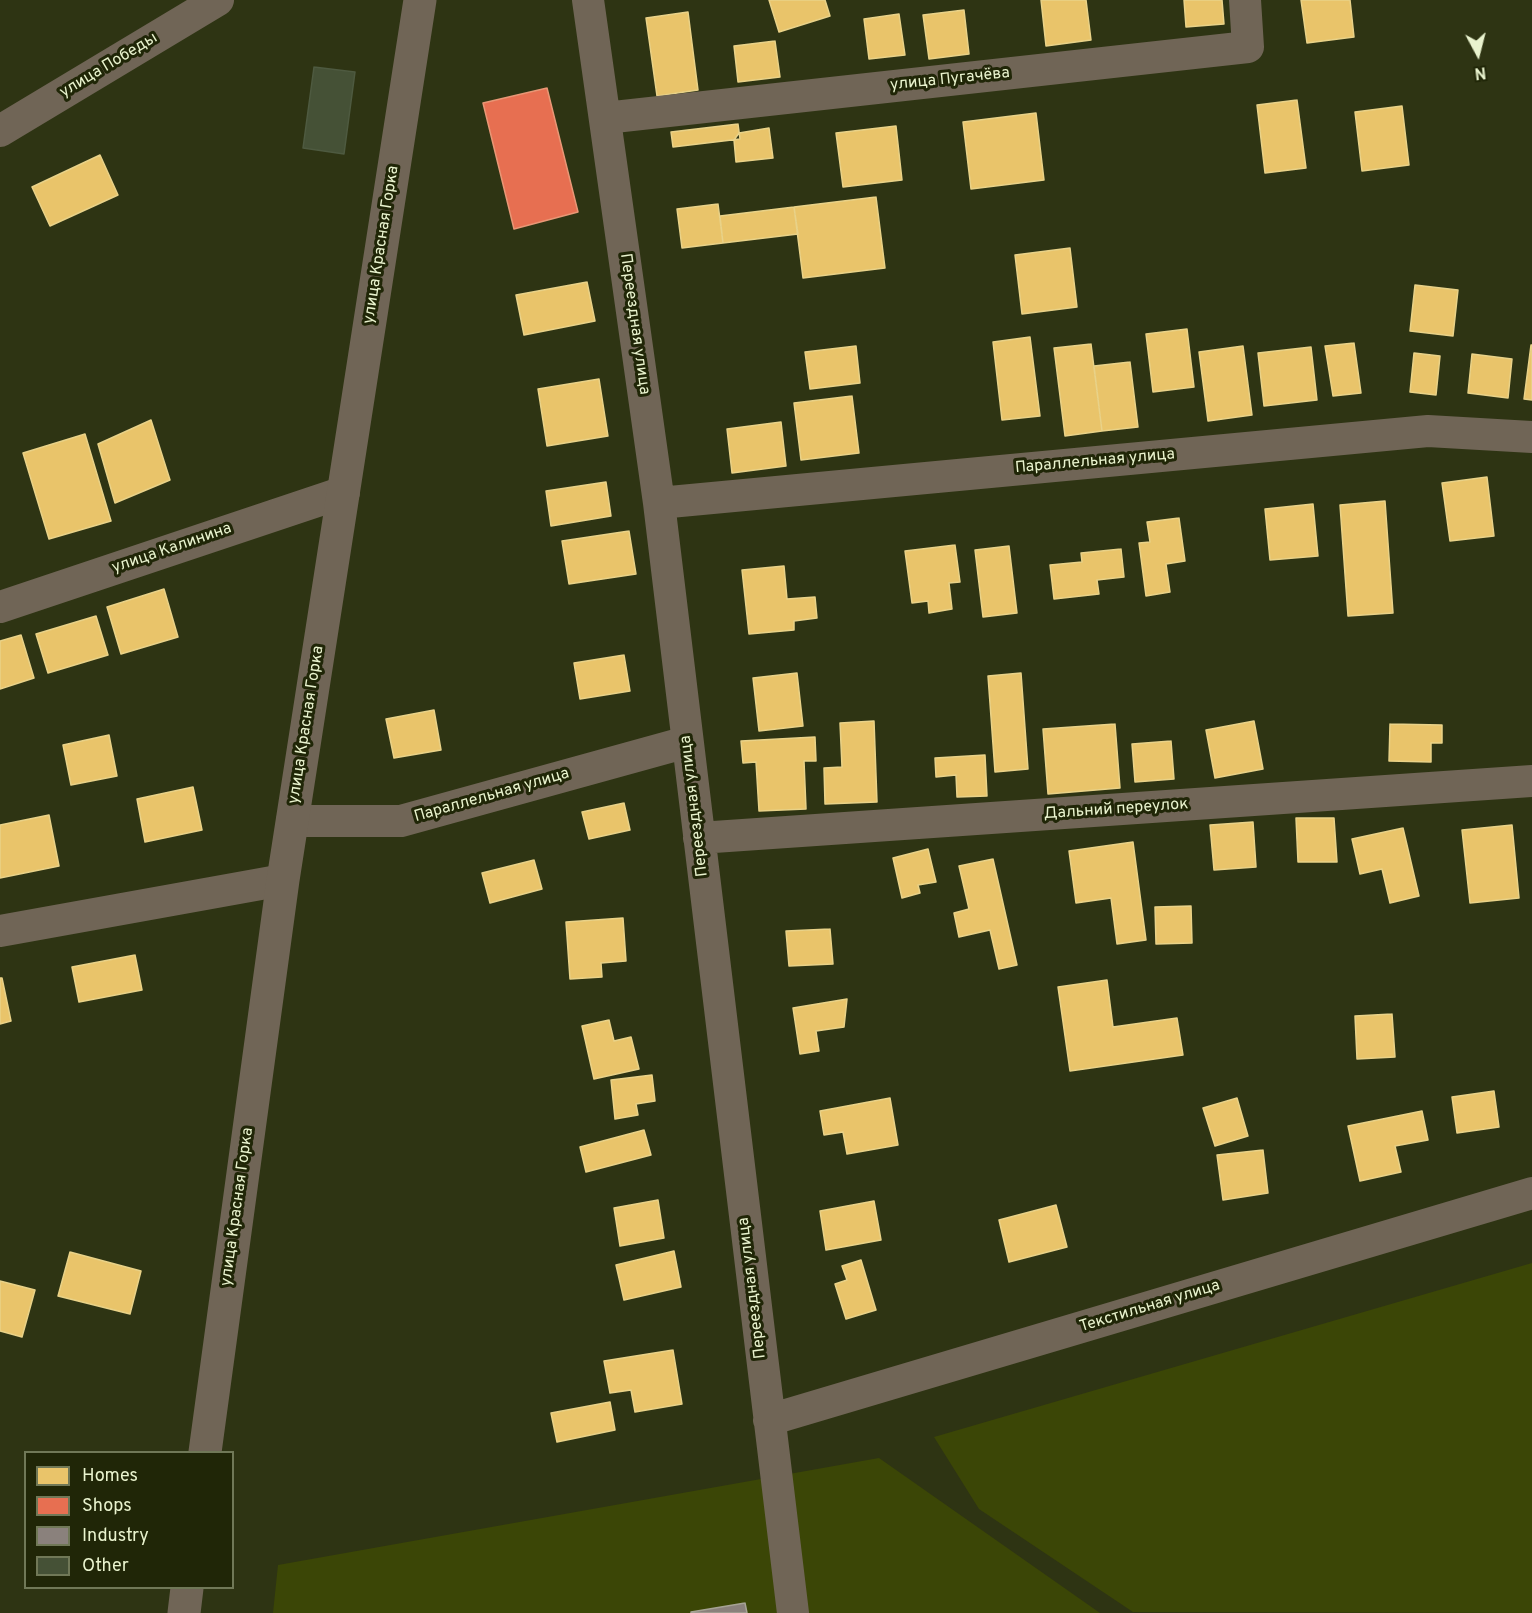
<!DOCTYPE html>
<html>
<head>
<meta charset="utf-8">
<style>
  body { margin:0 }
  #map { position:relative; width:1532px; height:1613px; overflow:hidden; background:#2e3413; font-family:Overpass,sans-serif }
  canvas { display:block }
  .legend { position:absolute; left:24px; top:1451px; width:210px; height:138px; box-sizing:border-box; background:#202607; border:2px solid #707857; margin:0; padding:8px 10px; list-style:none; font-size:18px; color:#e9f3ce }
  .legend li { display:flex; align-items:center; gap:12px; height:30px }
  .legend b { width:30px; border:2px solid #707857 }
  .north { position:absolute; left:1448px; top:24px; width:60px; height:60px; -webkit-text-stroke:4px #202607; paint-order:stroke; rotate:173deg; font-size:16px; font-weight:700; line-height:24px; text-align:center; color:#e9f3ce }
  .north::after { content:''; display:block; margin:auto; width:21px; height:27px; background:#e9f3ce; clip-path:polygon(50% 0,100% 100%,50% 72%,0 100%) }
</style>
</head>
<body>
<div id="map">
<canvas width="1532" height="1613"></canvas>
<ul class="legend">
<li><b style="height:16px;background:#e9c46a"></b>Homes</li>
<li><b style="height:16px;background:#e76f51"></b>Shops</li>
<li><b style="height:16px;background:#8a817c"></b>Industry</li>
<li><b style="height:16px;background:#455136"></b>Other</li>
</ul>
<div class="north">N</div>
</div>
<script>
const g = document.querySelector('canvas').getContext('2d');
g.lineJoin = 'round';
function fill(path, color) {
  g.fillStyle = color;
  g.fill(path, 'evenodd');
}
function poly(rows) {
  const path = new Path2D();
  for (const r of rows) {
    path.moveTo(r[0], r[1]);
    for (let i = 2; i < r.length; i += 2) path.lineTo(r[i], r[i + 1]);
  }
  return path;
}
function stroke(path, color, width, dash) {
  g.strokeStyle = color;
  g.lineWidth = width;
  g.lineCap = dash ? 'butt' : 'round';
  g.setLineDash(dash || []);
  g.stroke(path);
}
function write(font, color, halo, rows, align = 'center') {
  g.font = font + ' Overpass,sans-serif';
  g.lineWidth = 6;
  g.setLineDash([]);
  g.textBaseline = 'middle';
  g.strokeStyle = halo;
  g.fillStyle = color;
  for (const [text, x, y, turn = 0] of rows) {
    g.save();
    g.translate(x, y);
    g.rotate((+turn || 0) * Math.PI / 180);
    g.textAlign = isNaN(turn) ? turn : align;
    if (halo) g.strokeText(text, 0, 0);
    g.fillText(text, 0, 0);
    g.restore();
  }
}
const built = poly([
  [1532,1263,1532,1613,1133,1612,979,1509,934,1437],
  [879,1458,1100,1613,273,1613,278,1565]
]);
const homes = poly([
  [769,0,825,0,830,16,779,32,769,0],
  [1041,0,1086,0,1091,40,1046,46,1041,0],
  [1184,0,1222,0,1224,24,1186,27,1184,0],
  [1301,0,1350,0,1354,37,1307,43,1301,0],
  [964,10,969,54,929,59,923,15,964,10],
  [688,12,698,90,657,96,646,18,688,12],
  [899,14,905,55,869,59,864,19,899,14],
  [775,41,780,77,738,82,734,46,775,41],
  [1297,100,1306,168,1265,173,1257,105,1297,100],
  [1402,106,1409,165,1362,171,1355,112,1402,106],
  [1036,113,1044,180,971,189,963,122,1036,113],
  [738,124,740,139,673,147,671,132,738,124],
  [896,126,902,180,843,187,836,133,896,126],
  [769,128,773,158,736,162,734,140,739,133,769,128],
  [100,155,118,195,50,226,32,187,100,155],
  [876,197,885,268,803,278,794,207,876,197],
  [718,204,723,243,682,248,677,209,718,204],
  [794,207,798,234,723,243,720,216,794,207],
  [1070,248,1077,307,1022,314,1015,255,1070,248],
  [587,282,595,321,524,335,516,295,587,282],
  [1415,285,1458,290,1453,336,1410,331,1415,285],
  [1187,329,1194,387,1153,392,1146,334,1187,329],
  [1030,337,1040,416,1002,420,993,342,1030,337],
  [1354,343,1361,393,1333,396,1325,346,1354,343],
  [1091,344,1102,431,1065,436,1054,348,1091,344],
  [1531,345,1532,345,1532,400,1524,399,1531,345],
  [856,346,860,383,810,389,805,352,856,346],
  [1243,346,1252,415,1208,421,1199,352,1243,346],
  [1311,347,1317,400,1264,406,1258,353,1311,347],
  [1414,353,1440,356,1436,395,1410,392,1414,353],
  [1472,354,1512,359,1508,398,1468,393,1472,354],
  [1130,362,1138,427,1102,431,1094,366,1130,362],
  [599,379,608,436,547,446,538,389,599,379],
  [852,396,859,453,801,460,794,403,852,396],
  [151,420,170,480,115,503,98,444,151,420],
  [781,422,786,466,732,473,727,429,781,422],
  [85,434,111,521,49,539,23,453,85,434],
  [1487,477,1494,536,1450,541,1442,483,1487,477],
  [606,482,611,516,551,526,546,491,606,482],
  [1385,501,1393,613,1348,616,1340,505,1385,501],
  [1313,504,1318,556,1270,560,1265,509,1313,504],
  [1179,518,1185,561,1166,564,1170,592,1146,596,1139,543,1150,542,1147,522,1179,518],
  [629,531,636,574,569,584,562,541,629,531],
  [955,545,960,582,949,583,952,609,929,613,928,601,912,603,905,551,955,545],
  [1009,546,1017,613,983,617,975,550,1009,546],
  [1121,549,1124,577,1097,580,1099,594,1054,599,1050,565,1082,562,1081,553,1121,549],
  [784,566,787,599,815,597,817,618,794,621,794,630,749,634,742,570,784,566],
  [164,589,178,637,121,654,107,607,164,589],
  [96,616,108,655,48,673,36,634,96,616],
  [21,635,34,678,0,689,0,641,21,635],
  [624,655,630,691,580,699,574,663,624,655],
  [797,673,803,726,759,731,753,678,797,673],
  [1021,673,1028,769,995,772,988,676,1021,673],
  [434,710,441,750,394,758,386,719,434,710],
  [874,721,877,802,825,804,824,768,842,767,840,723,874,721],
  [1254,721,1263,769,1215,778,1206,730,1254,721],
  [1115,724,1120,788,1048,794,1043,729,1115,724],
  [1390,724,1442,725,1442,743,1431,743,1431,762,1389,761,1390,724],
  [109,735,117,776,71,785,63,745,109,735],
  [815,737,816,761,804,761,806,809,759,811,756,762,743,763,741,741,815,737],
  [1171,741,1174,779,1135,782,1132,744,1171,741],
  [985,755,987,796,957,797,956,775,936,777,935,758,985,755],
  [193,787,202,830,145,842,137,799,193,787],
  [624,803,630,830,589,839,582,812,624,803],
  [49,815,59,866,0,878,0,825,49,815],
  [1296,818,1334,818,1337,862,1298,862,1296,818],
  [1253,822,1256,867,1214,870,1210,825,1253,822],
  [1512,825,1519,898,1470,903,1462,830,1512,825],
  [1403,828,1419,896,1390,903,1382,869,1360,874,1352,839,1403,828],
  [1133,842,1146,940,1117,944,1111,898,1076,903,1069,851,1133,842],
  [928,849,936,882,918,885,920,893,902,898,893,858,928,849],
  [993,859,1017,965,999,969,990,930,959,937,954,913,969,909,959,866,993,859],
  [534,860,542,889,490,903,482,873,534,860],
  [1191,906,1192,943,1156,944,1155,907,1191,906],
  [623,918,626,961,601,963,602,977,570,979,566,922,623,918],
  [830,929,833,964,789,966,786,931,830,929],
  [135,955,142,990,79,1002,72,967,135,955],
  [0,978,2,978,11,1021,0,1024,0,978],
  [1107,980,1113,1027,1177,1018,1183,1055,1070,1071,1058,987,1107,980],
  [847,999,844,1027,816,1031,819,1051,800,1054,793,1008,847,999],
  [1392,1014,1395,1057,1357,1059,1355,1016,1392,1014],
  [609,1020,614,1041,631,1037,639,1069,594,1079,582,1026,609,1020],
  [652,1075,655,1101,636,1104,638,1115,615,1119,611,1080,652,1075],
  [1494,1091,1499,1127,1457,1133,1452,1097,1494,1091],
  [890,1098,898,1145,847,1154,843,1132,824,1135,820,1111,890,1098],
  [1237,1098,1248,1136,1215,1146,1203,1108,1237,1098],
  [1422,1111,1428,1140,1395,1146,1401,1172,1360,1181,1348,1126,1422,1111],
  [644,1130,651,1155,586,1172,580,1147,644,1130],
  [1263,1150,1268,1193,1223,1200,1217,1155,1263,1150],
  [658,1200,664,1238,620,1246,614,1208,658,1200],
  [874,1201,881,1240,826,1250,820,1211,874,1201],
  [1056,1205,1067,1247,1009,1262,999,1220,1056,1205],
  [674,1251,681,1287,624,1300,616,1265,674,1251],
  [70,1252,141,1271,130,1314,58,1296,70,1252],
  [861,1260,876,1310,846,1319,835,1284,847,1280,842,1266,861,1260],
  [0,1281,35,1290,22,1337,0,1331,0,1281],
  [673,1350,682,1404,635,1412,631,1390,610,1393,604,1361,673,1350],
  [610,1402,615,1430,557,1442,551,1413,610,1402]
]);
const shops = poly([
  [547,88,578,212,514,229,483,103,547,88]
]);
const industry = poly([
  [745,1603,747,1613,691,1613,691,1612,745,1603]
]);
const building = poly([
  [314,67,355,72,344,154,303,148,314,67]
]);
const minor = poly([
  [588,0,659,503,793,1613],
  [605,118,1248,47,1245,0],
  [0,131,218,0],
  [659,503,1428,431,1532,437],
  [0,607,344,492],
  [292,821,401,821,687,742],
  [699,838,1532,781],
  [0,931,283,880],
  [769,1420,1532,1193]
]);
const tertiary = poly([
  [205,1452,283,880,420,0],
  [184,1613,187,1588]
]);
const streetNames = [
  ["улица Победы",109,66,-31],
  ["улица Пугачёва",950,80,-6],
  ["улица Красная Горка",382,245,-81],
  ["Переездная улица",634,324,82],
  ["Параллельная улица",1095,462,-5],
  ["улица Калинина",172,549,-19],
  ["улица Красная Горка",307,725,-81],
  ["Параллельная улица",492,796,-16],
  ["Переездная улица",695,806,-97],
  ["Дальний переулок",1116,810,-4],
  ["улица Красная Горка",238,1207,-82],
  ["Переездная улица",753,1288,-97],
  ["Текстильная улица",1150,1307,-17]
];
fill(built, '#3b4606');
fill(homes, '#e9c46a');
stroke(homes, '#e9d288', 1.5);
fill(shops, '#e76f51');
stroke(shops, '#e89776', 1.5);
fill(industry, '#8a817c');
stroke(industry, '#a6a395', 1.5);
fill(building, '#455136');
stroke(building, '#4e5a40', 1.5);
stroke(minor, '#706556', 32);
stroke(tertiary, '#706556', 33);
write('16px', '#e9f3ce', '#202607', streetNames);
</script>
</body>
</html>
